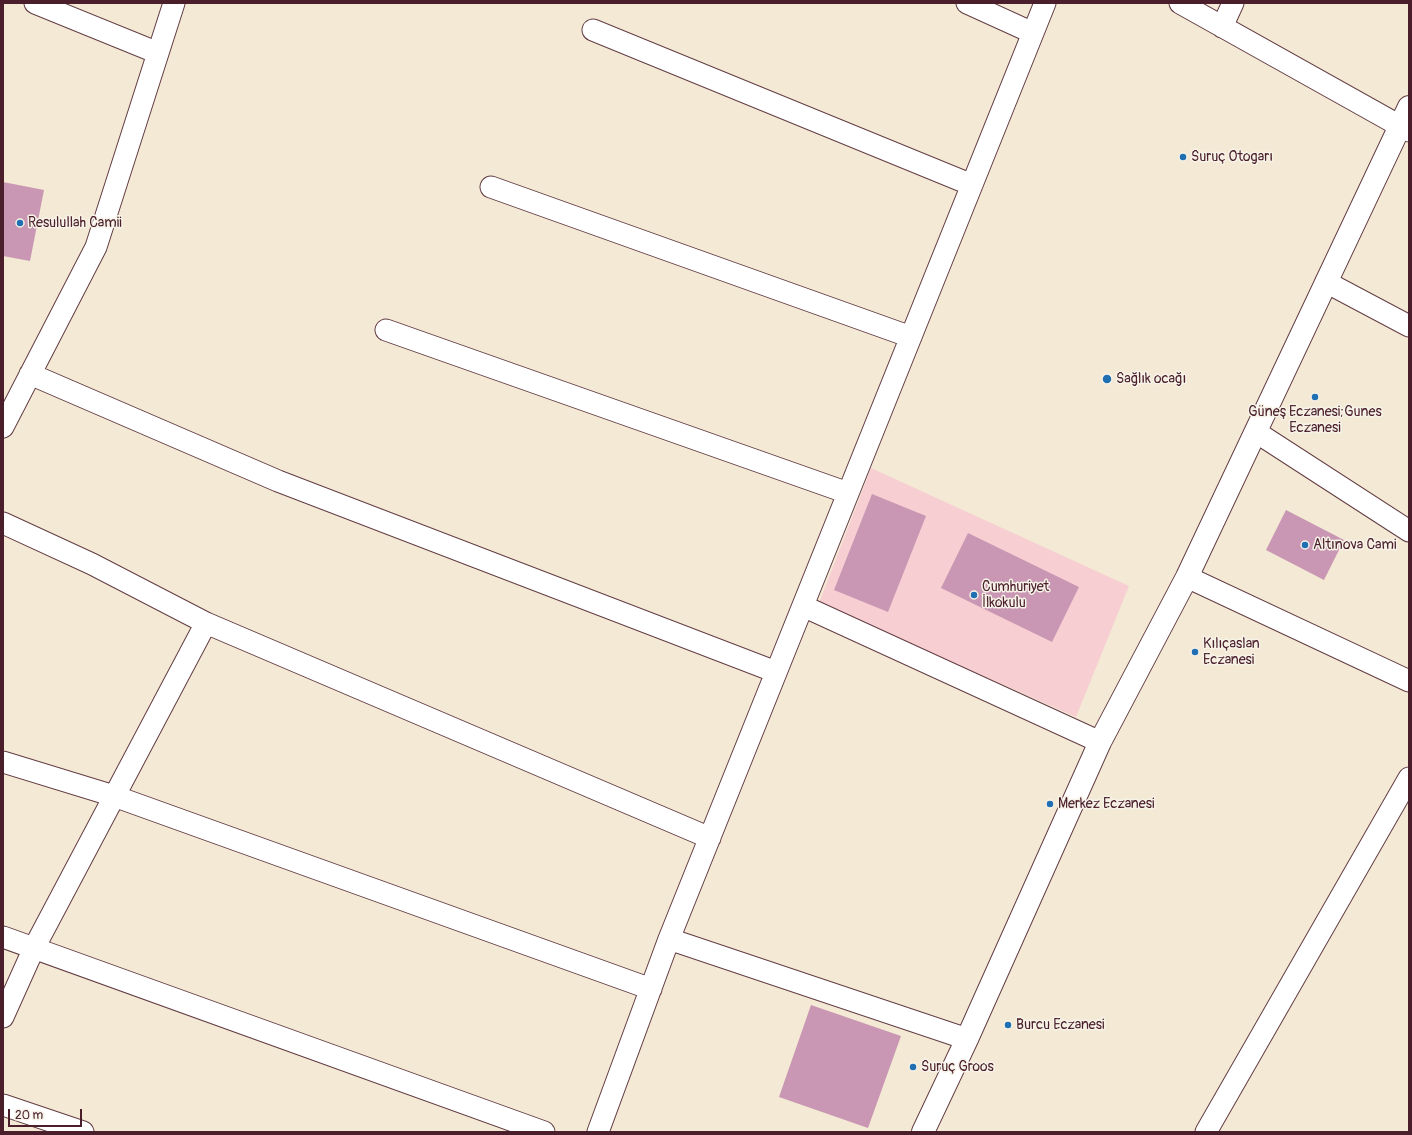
<!DOCTYPE html>
<html>
<head>
<meta charset="utf-8">
<style>
  body { margin:0 }
  #map { position:relative; width:1412px; height:1135px; overflow:hidden; background:#f3e9d4; font-family:Pangolin,sans-serif }
  canvas { display:block }
  .frame { position:absolute; inset:0; border:4px solid #4a1f2b; pointer-events:none }
  .scale { position:absolute; left:8px; top:1109px; width:74px; height:18px; box-sizing:border-box; border:2px solid #4a1f2b; border-top:0; padding-left:5px; font-size:12px; line-height:14px; white-space:nowrap; color:#4a1f2b; -webkit-text-stroke:3px #f7f3e8; paint-order:stroke }
</style>
</head>
<body>
<div id="map">
<canvas width="1412" height="1135"></canvas>
<div class="frame"></div>
<div class="scale">20 m</div>
</div>
<script>
const g = document.querySelector('canvas').getContext('2d');
g.lineJoin = 'round';
function fill(path, color) {
  g.fillStyle = color;
  g.fill(path, 'evenodd');
}
function poly(rows) {
  const path = new Path2D();
  for (const r of rows) {
    path.moveTo(r[0], r[1]);
    for (let i = 2; i < r.length; i += 2) path.lineTo(r[i], r[i + 1]);
  }
  return path;
}
function stroke(path, color, width, dash) {
  g.strokeStyle = color;
  g.lineWidth = width;
  g.lineCap = dash ? 'butt' : 'round';
  g.setLineDash(dash || []);
  g.stroke(path);
}
function write(font, color, halo, rows, align = 'center') {
  g.font = font + ' Pangolin,sans-serif';
  g.lineWidth = 3;
  g.setLineDash([]);
  g.textBaseline = 'middle';
  g.strokeStyle = halo;
  g.fillStyle = color;
  for (const [text, x, y, turn = 0] of rows) {
    g.save();
    g.translate(x, y);
    g.rotate((+turn || 0) * Math.PI / 180);
    g.textAlign = isNaN(turn) ? turn : align;
    if (halo) g.strokeText(text, 0, 0);
    g.fillText(text, 0, 0);
    g.restore();
  }
}
const built = poly([
  [871,468,1129,586,1076,717,819,603]
]);
const building = poly([
  [3,182,44,190,30,261,3,256],
  [872,494,926,516,888,612,834,590],
  [1286,510,1344,540,1324,580,1266,550],
  [968,533,1079,587,1052,642,941,588],
  [811,1005,901,1036,868,1128,779,1097]
]);
const minor = poly([
  [35,3,158,53],
  [967,3,1033,33],
  [1180,3,1409,131],
  [1222,27,1233,3],
  [593,30,972,185],
  [491,187,911,337],
  [1326,282,1409,326],
  [386,330,848,493],
  [30,374,278,481,776,672],
  [3,427,96,247,174,3],
  [1256,432,1409,531],
  [3,523,92,564,206,623,710,838],
  [1187,577,1409,681],
  [803,606,1100,742],
  [3,762,114,796,651,989],
  [3,937,544,1132],
  [669,939,967,1039],
  [3,1017,34,948,206,623],
  [3,1105,83,1132],
  [598,1132,669,939,1045,3],
  [1206,1132,1409,778]
]);
const secondary = poly([
  [923,1132,967,1039,1100,742,1187,577,1409,107]
]);
const markers = [
  [1183,157,4,"#1f6fb2"],
  [20,223,4,"#1f6fb2"],
  [1107,379,5,"#1f6fb2"],
  [1315,397,4,"#1f6fb2"],
  [1305,545,4,"#1f6fb2"],
  [974,595,4,"#1f6fb2"],
  [1195,652,4,"#1f6fb2"],
  [1050,804,4,"#1f6fb2"],
  [1008,1025,4,"#1f6fb2"],
  [913,1067,4,"#1f6fb2"]
];
const poiNames = [
  ["Suruç Otogarı",1191,157],
  ["Resulullah Camii",28,223],
  ["Sağlık ocağı",1116,379],
  ["Güneş Eczanesi;Gunes",1315,412,"center"],
  ["Eczanesi",1315,428,"center"],
  ["Altınova Cami",1313,545],
  ["Cumhuriyet",982,587],
  ["İlkokulu",982,603],
  ["Kılıçaslan",1203,644],
  ["Eczanesi",1203,660],
  ["Merkez Eczanesi",1058,804],
  ["Burcu Eczanesi",1016,1025],
  ["Suruç Groos",921,1067]
];
fill(built, '#f7cfd2');
fill(building, '#c997b3');
stroke(minor, '#633d44', 23);
stroke(secondary, '#633d44', 24);
stroke(minor, '#fff', 21);
stroke(secondary, '#fff', 22);
for (const [x, y, r, color] of markers) {
  const dot = new Path2D();
  dot.arc(x, y, r, 0, 2 * Math.PI);
  g.fillStyle = color;
  g.fill(dot);
  stroke(dot, '#f7f3e8', 1.5);
}
write('14px', '#4a1f2b', '#f7f3e8', poiNames, 'left');
</script>
</body>
</html>
